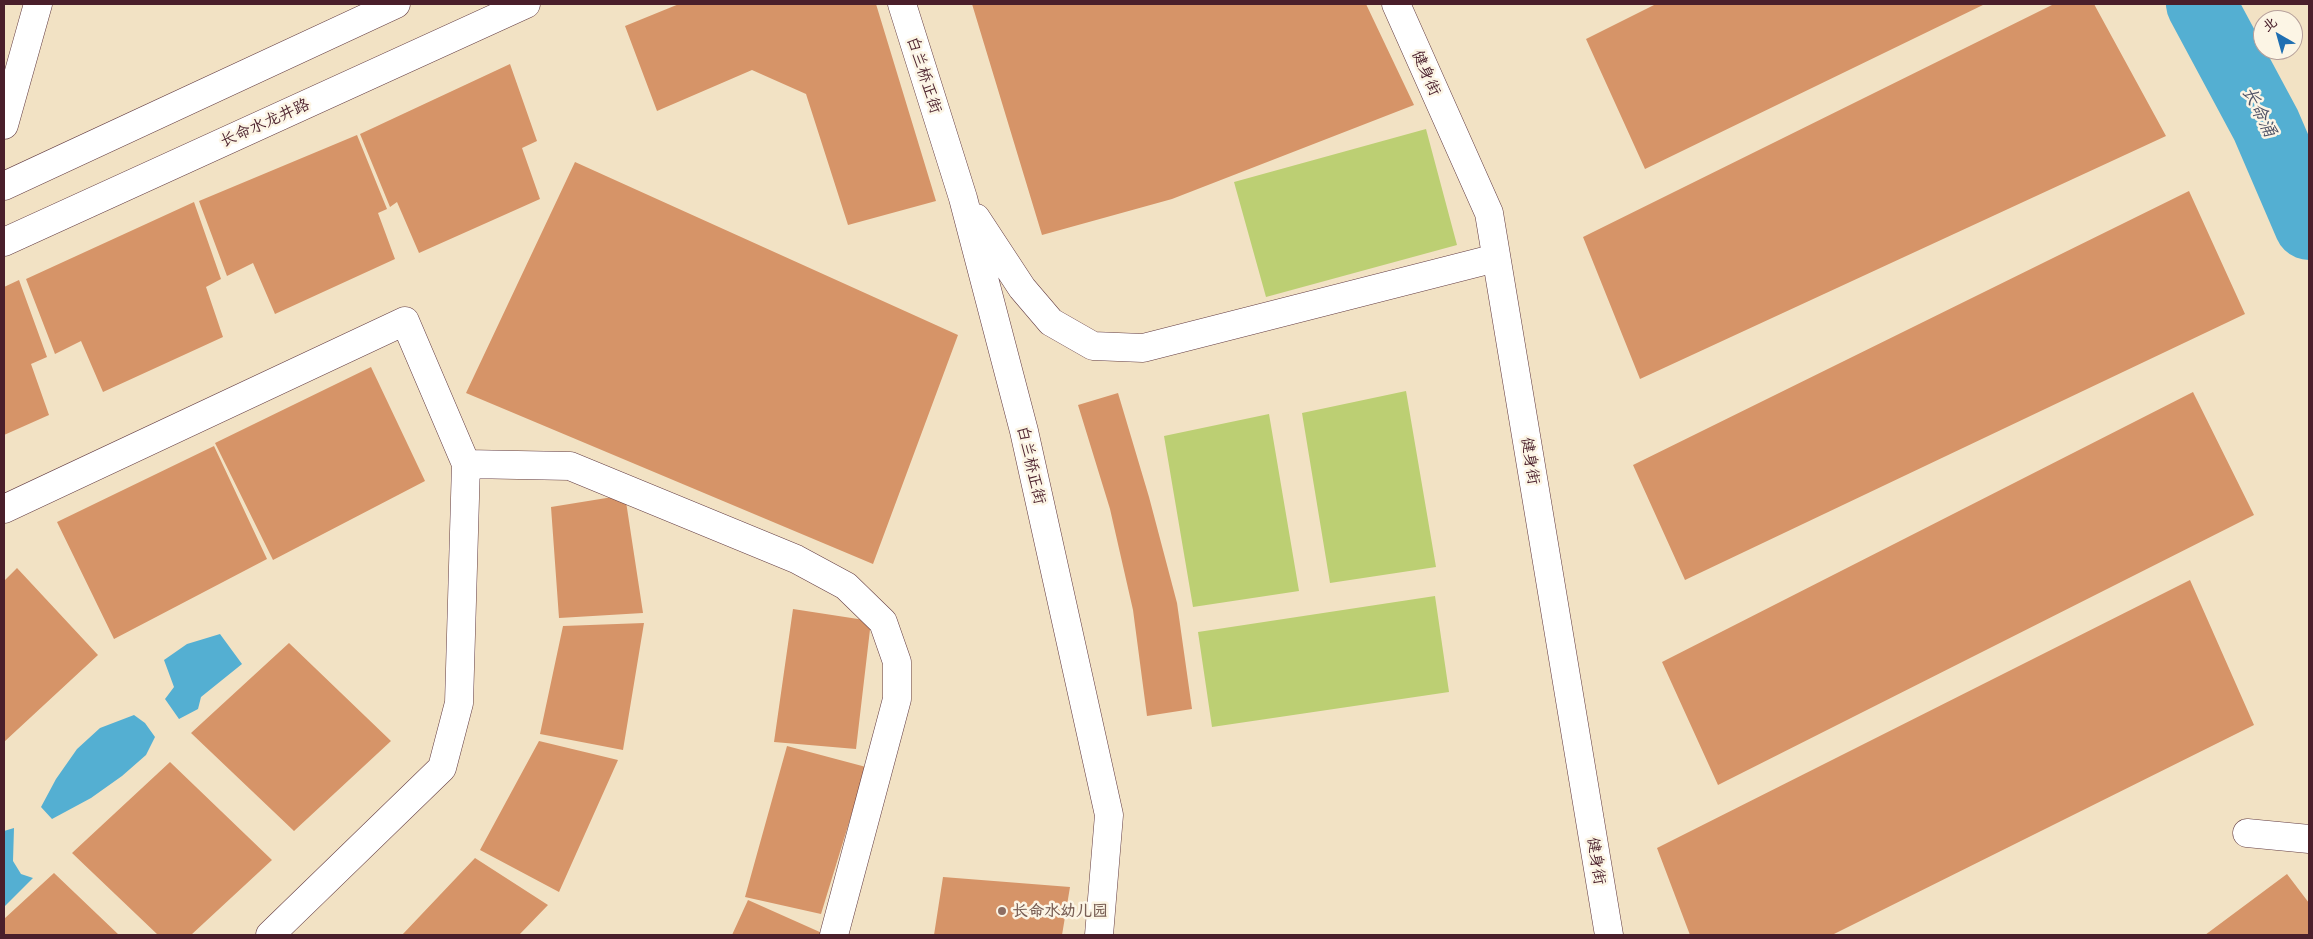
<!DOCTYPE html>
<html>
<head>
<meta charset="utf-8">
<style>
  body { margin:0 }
  #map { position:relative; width:2313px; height:939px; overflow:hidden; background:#f2e2c4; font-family:Delius,"LXGW WenKai TC",sans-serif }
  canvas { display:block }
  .frame { position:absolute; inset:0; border:5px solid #4a1f2b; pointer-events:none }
  .north { position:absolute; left:2253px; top:10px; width:50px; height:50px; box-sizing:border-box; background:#fcf5e5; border:1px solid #b59f9b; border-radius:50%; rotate:322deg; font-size:14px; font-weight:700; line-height:20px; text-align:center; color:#4a1f2b }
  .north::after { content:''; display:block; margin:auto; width:18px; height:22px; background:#1f6fb2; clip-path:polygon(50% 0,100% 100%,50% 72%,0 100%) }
</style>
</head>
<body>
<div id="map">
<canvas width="2313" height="939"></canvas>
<div class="frame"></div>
<div class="north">北</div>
</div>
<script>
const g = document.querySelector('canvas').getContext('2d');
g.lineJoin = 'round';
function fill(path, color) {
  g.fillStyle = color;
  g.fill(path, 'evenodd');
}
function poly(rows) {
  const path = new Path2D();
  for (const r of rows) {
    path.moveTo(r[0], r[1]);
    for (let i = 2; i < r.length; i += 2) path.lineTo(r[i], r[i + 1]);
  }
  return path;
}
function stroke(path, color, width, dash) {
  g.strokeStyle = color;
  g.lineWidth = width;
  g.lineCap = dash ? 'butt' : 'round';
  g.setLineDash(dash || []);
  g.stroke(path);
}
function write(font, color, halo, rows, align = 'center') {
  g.font = font + ' Delius,"LXGW WenKai TC",sans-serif';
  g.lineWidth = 5;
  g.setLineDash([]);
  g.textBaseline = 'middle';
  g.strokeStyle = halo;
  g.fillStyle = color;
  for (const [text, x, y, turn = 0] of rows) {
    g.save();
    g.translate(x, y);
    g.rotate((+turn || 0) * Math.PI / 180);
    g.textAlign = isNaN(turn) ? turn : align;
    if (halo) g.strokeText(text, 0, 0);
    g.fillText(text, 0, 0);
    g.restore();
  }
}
const green = poly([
  [1426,129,1457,245,1266,297,1234,182],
  [1406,391,1436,567,1330,583,1302,413],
  [1269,414,1299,591,1193,607,1164,436],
  [1435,596,1449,692,1212,727,1198,632]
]);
const water = poly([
  [220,634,242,664,201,697,198,709,179,719,165,699,174,687,164,660,187,644],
  [134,715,145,723,155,737,146,755,122,776,91,798,52,819,41,807,56,779,77,749,100,728],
  [14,828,13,861,21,874,33,878,4,907,4,831]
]);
const river = poly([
  [2201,4,2266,125,2309,225]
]);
const building = poly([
  [679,4,876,4,936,201,848,225,806,94,752,70,657,111,625,26],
  [972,4,1366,4,1414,105,1172,199,1042,235],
  [1656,4,1985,4,1645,169,1586,39],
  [2054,4,2094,4,2166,136,1640,379,1583,237],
  [510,64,537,141,522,148,540,199,419,253,397,202,390,207,360,134],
  [357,135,387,209,378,213,395,259,275,314,253,263,227,276,199,201],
  [575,162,958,335,873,564,466,393],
  [2189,191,2245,314,1685,580,1633,465],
  [194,202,221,279,206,287,223,337,103,392,81,341,55,354,26,279],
  [19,280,47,357,31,364,49,415,4,435,4,287],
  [371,367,425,481,273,560,215,443],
  [2193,392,2254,515,1718,785,1662,662],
  [1118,393,1149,497,1177,603,1192,709,1147,716,1133,610,1110,509,1078,405],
  [214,446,267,559,114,639,57,522],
  [625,495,643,613,559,618,551,507],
  [17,568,98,655,4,742,4,581],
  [2190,580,2254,725,1832,935,1690,935,1657,848],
  [793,609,871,621,856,749,774,742],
  [644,623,623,750,540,734,563,626],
  [289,643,391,741,294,831,191,733],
  [539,741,618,760,559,892,480,850],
  [787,746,866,767,821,914,745,897],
  [170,762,272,860,191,935,158,935,72,853],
  [475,858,548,905,519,935,402,935],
  [54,873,119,935,4,935,4,919],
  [2287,874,2309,903,2309,935,2205,935],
  [943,877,1070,887,1062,935,934,935],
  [748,900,822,933,821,935,732,935]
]);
const minor = poly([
  [902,4,963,198,1024,431,1109,815,1099,935],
  [1396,4,1489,213,1609,935],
  [4,125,38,4],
  [4,186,396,4],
  [976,218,1022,288,1051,322,1093,346,1143,348,1496,258],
  [4,242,526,4],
  [466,464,570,466,796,559,846,586,883,622,897,662,897,699,834,935],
  [4,509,405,321,466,464,459,703,442,768,270,935],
  [2247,833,2309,839]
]);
const markers = [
  [1002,911,5,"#8d6e63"]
];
const streetNames = [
  ["健身街",1426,73,66],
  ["白兰桥正街",924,75,72],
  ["长命水龙井路",265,123,-24],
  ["健身街",1530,461,81],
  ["白兰桥正街",1031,465,77],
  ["健身街",1596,861,81]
];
const educationNames = [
  ["长命水幼儿园",1012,911]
];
const waterNames = [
  ["长命涌",2259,112,63]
];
fill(green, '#bccf73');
fill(water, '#54afd2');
stroke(river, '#54afd2', 70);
fill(building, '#d69468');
stroke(minor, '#633c42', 29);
stroke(minor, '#fff', 28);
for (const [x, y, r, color] of markers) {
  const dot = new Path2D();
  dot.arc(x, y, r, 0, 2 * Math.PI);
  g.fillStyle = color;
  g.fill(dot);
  stroke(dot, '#fcf5e5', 2);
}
write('16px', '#4a1f2b', '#fcf5e5', streetNames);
write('bold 16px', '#785e54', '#fcf5e5', educationNames, 'left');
write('italic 18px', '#4e5165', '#fcf5e5', waterNames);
</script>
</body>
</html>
